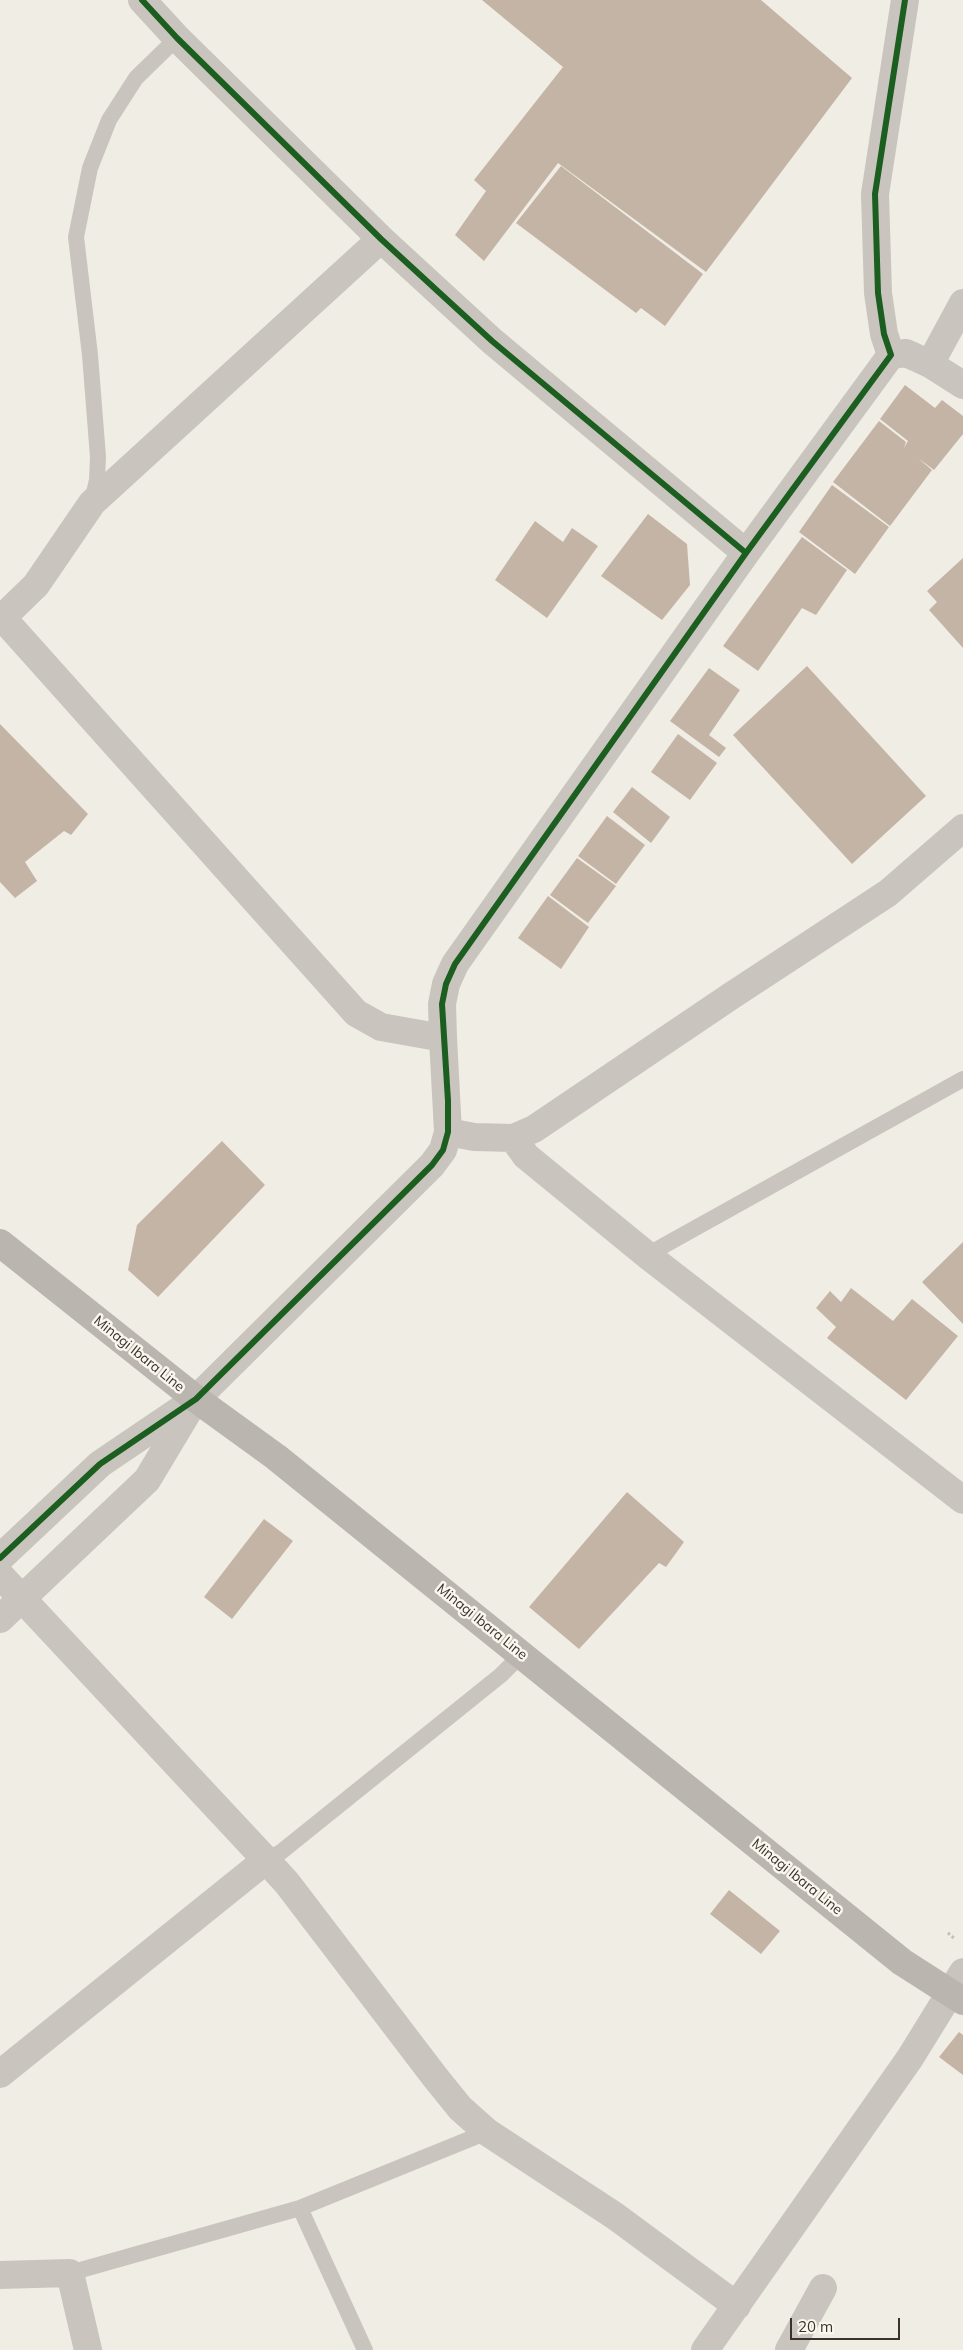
<!DOCTYPE html>
<html>
<head>
<meta charset="utf-8">
<style>
  body { margin:0 }
  #map { position:relative; width:963px; height:2350px; overflow:hidden; background:#f0ede5; font-family:Mulish,sans-serif }
  canvas { display:block }
  .scale { position:absolute; left:790px; top:2318px; width:110px; height:22px; box-sizing:border-box; border:2px solid #3b332b; border-top:0; padding-left:6px; font-size:15px; line-height:18px; white-space:nowrap; color:#3b332b; -webkit-text-stroke:4px #fbf7ee; paint-order:stroke }
</style>
</head>
<body>
<div id="map">
<canvas width="963" height="2350"></canvas>
<div class="scale">20 m</div>
</div>
<script>
const g = document.querySelector('canvas').getContext('2d');
g.lineJoin = 'round';
function fill(path, color) {
  g.fillStyle = color;
  g.fill(path, 'evenodd');
}
function poly(rows) {
  const path = new Path2D();
  for (const r of rows) {
    path.moveTo(r[0], r[1]);
    for (let i = 2; i < r.length; i += 2) path.lineTo(r[i], r[i + 1]);
  }
  return path;
}
function stroke(path, color, width, dash) {
  g.strokeStyle = color;
  g.lineWidth = width;
  g.lineCap = dash ? 'butt' : 'round';
  g.setLineDash(dash || []);
  g.stroke(path);
}
function write(font, color, halo, rows, align = 'center') {
  g.font = font + ' Mulish,sans-serif';
  g.lineWidth = 5;
  g.setLineDash([]);
  g.textBaseline = 'middle';
  g.strokeStyle = halo;
  g.fillStyle = color;
  for (const [text, x, y, turn = 0] of rows) {
    g.save();
    g.translate(x, y);
    g.rotate((+turn || 0) * Math.PI / 180);
    g.textAlign = isNaN(turn) ? turn : align;
    if (halo) g.strokeText(text, 0, 0);
    g.fillText(text, 0, 0);
    g.restore();
  }
}
const building = poly([
  [482,0,761,0,852,78,706,272,558,163,484,261,455,235,486,191,474,180,563,67],
  [561,166,703,274,665,326,641,308,636,313,516,223],
  [905,385,935,408,942,400,963,416,963,434,934,470,918,458,932,470,890,526,833,482,879,421,906,442,904,448,908,441,880,419],
  [832,485,889,527,855,574,799,532],
  [648,514,687,544,690,585,662,620,601,576],
  [535,521,563,542,572,528,598,546,547,618,495,580],
  [802,537,847,570,816,615,802,608,758,671,723,646],
  [963,558,963,648,929,610,937,602,927,591],
  [807,666,926,796,852,864,733,735],
  [709,668,740,690,709,735,726,748,719,757,670,721],
  [0,724,88,814,71,835,64,831,25,862,37,881,15,898,0,882],
  [678,734,717,763,690,800,651,772],
  [632,787,670,817,651,843,613,812],
  [607,816,645,845,616,884,578,856],
  [577,858,616,886,588,923,550,895],
  [548,896,589,927,561,969,518,938],
  [222,1141,265,1185,158,1297,128,1270,137,1225],
  [963,1242,963,1324,922,1282],
  [851,1288,893,1321,912,1299,958,1336,906,1400,827,1338,836,1327,816,1308,830,1291,841,1302],
  [627,1492,684,1542,666,1567,659,1563,579,1649,529,1607],
  [264,1519,293,1541,232,1619,204,1597],
  [729,1890,780,1931,761,1954,710,1914],
  [959,2032,963,2035,963,2075,939,2057]
]);
const path = poly([
  [948,1933,955,1939]
]);
const service = poly([
  [92,501,97,480,98,457,90,355,76,237,90,168,109,120,136,78,177,38],
  [647,1255,963,1079],
  [266,1860,281,1852,501,1675,522,1654],
  [300,2208,365,2350],
  [70,2273,300,2208,487,2132]
]);
const minor = poly([
  [142,0,177,38,381,239,492,341,746,553],
  [891,355,906,353,930,364,963,385],
  [930,364,963,303],
  [0,615,356,1013,381,1027,443,1038,442,1004,446,984,455,964,746,553,891,355,884,334,878,293,875,194,905,0],
  [0,620,36,585,92,503,381,239],
  [448,1132,474,1137,513,1138,534,1129,731,996,888,893,963,828],
  [513,1138,526,1156,647,1255,963,1500],
  [0,1575,266,1860,0,2074],
  [266,1860,287,1883,435,2077,460,2108,487,2132,615,2216,737,2306],
  [0,2275,70,2273,88,2350],
  [705,2350,910,2058,963,1972],
  [789,2350,823,2288]
]);
const tertiary = poly([
  [0,1558,100,1464,196,1399,432,1165,443,1150,448,1132,443,1038],
  [0,1619,147,1480,192,1405]
]);
const secondary = poly([
  [0,1243,196,1399,276,1457,902,1962,963,2001]
]);
const cycleway = poly([
  [142,0,177,38,381,239,492,341,746,553],
  [0,1558,100,1464,196,1399,432,1165,443,1150,448,1132,448,1101,442,1004,446,984,455,964,746,553,891,355,884,334,878,293,875,194,905,0]
]);
const streetNames = [
  ["Minagi Ibara Line",139,1354,39],
  ["Minagi Ibara Line",482,1622,39],
  ["Minagi Ibara Line",797,1877,39]
];
fill(building, '#c4b4a6');
stroke(path, '#c2beb6', 3, [2.5, 2.5]);
stroke(service, '#c9c5be', 16);
stroke(minor, '#c9c5be', 28);
stroke(tertiary, '#c9c5be', 28);
stroke(secondary, '#bab5ae', 28);
stroke(cycleway, '#1b5e20', 6);
write('14px', '#3b332b', '#fbf7ee', streetNames);
</script>
</body>
</html>
